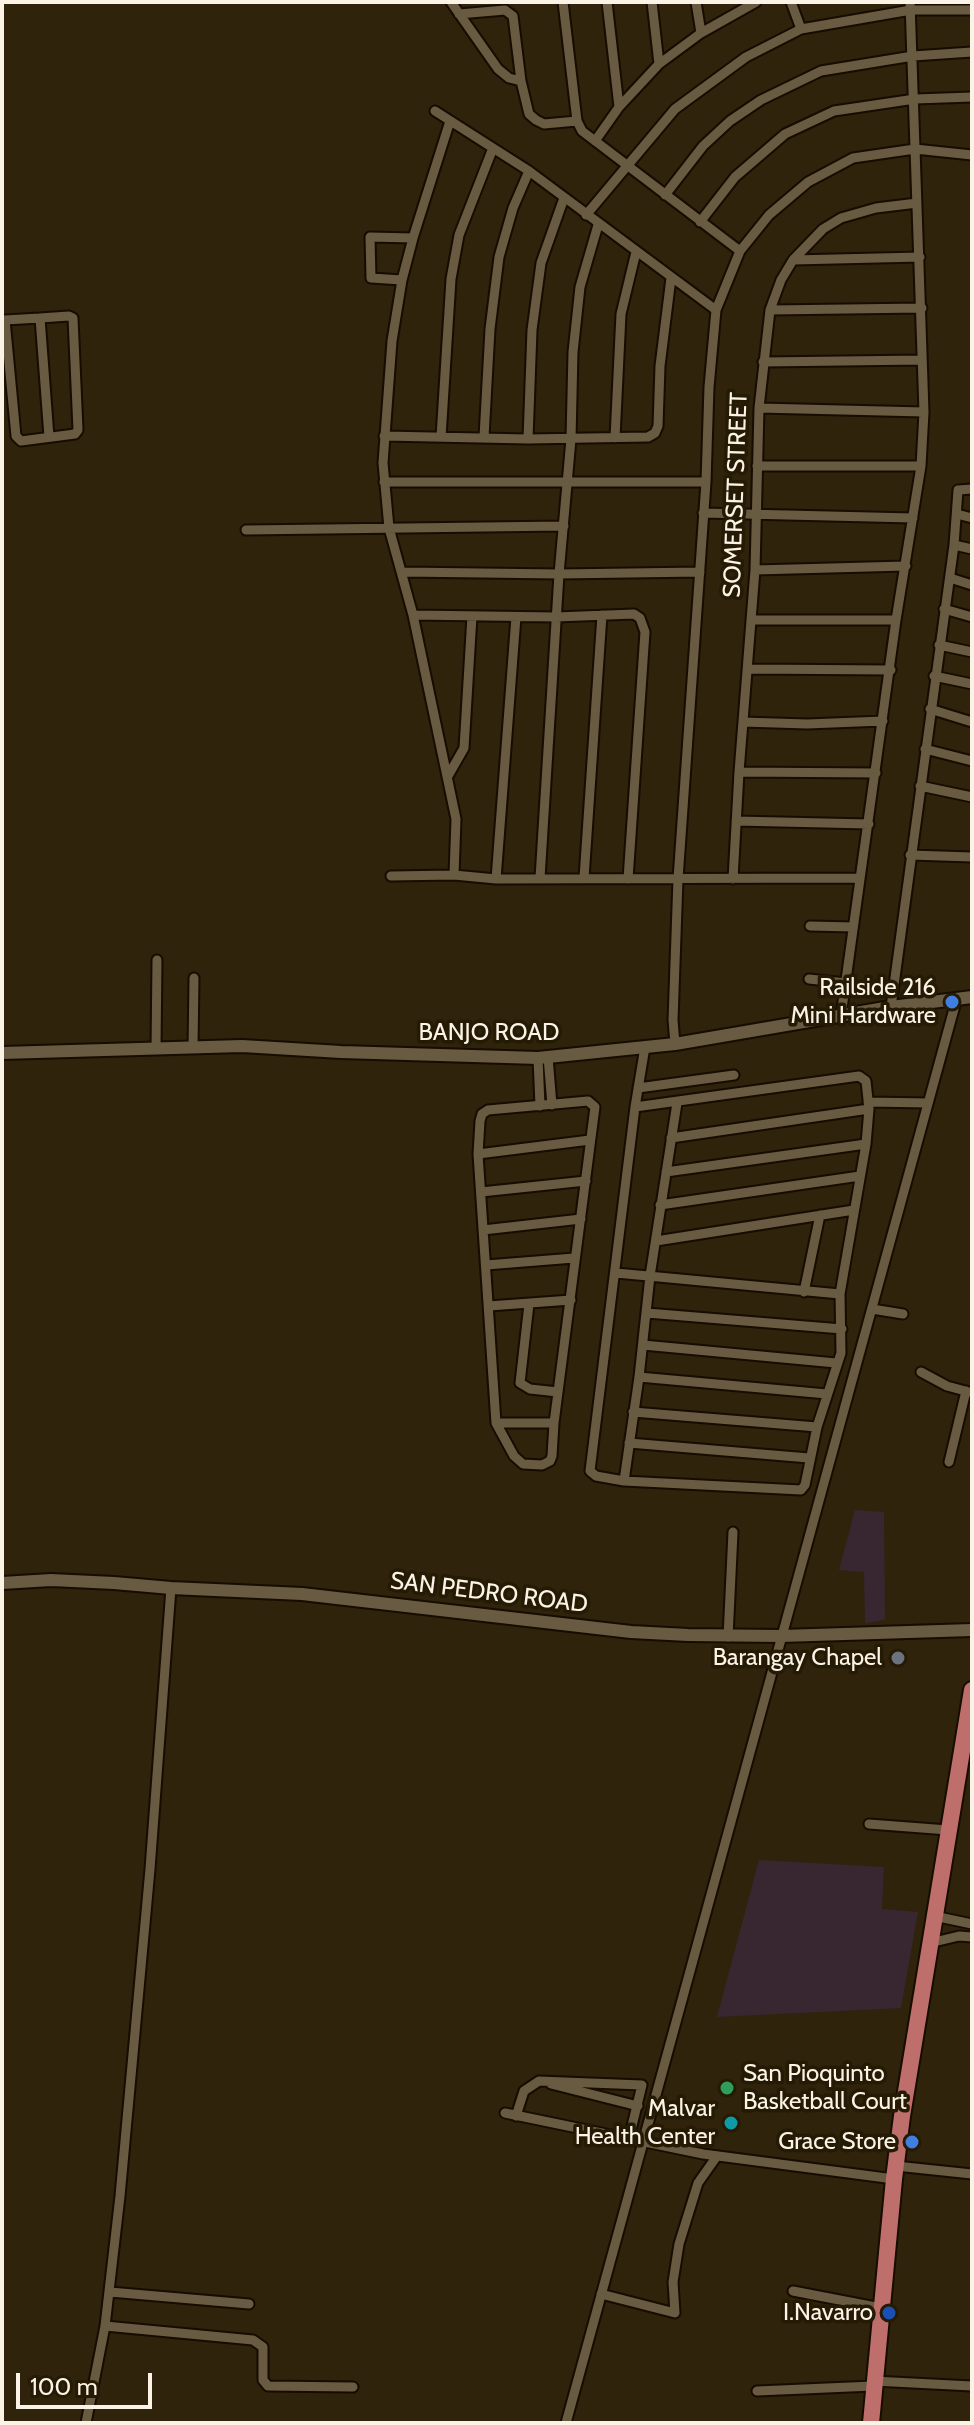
<!DOCTYPE html>
<html>
<head>
<meta charset="utf-8">
<style>
  body { margin:0 }
  #map { position:relative; width:974px; height:2425px; overflow:hidden; background:#2f230c; font-family:Cabin,sans-serif }
  canvas { display:block }
  .frame { position:absolute; inset:0; border:4px solid #fbf3e5; pointer-events:none }
  .scale { position:absolute; left:16px; top:2373px; width:136px; height:36px; box-sizing:border-box; border:4px solid #fbf3e5; border-top:0; padding-left:10px; font-size:24px; line-height:28px; white-space:nowrap; color:#fbf3e5; -webkit-text-stroke:6px #251a04; paint-order:stroke }
</style>
</head>
<body>
<div id="map">
<canvas width="974" height="2425"></canvas>
<div class="frame"></div>
<div class="scale">100 m</div>
</div>
<script>
const g = document.querySelector('canvas').getContext('2d');
g.lineJoin = 'round';
function fill(path, color) {
  g.fillStyle = color;
  g.fill(path, 'evenodd');
}
function poly(rows) {
  const path = new Path2D();
  for (const r of rows) {
    path.moveTo(r[0], r[1]);
    for (let i = 2; i < r.length; i += 2) path.lineTo(r[i], r[i + 1]);
  }
  return path;
}
function stroke(path, color, width, dash) {
  g.strokeStyle = color;
  g.lineWidth = width;
  g.lineCap = dash ? 'butt' : 'round';
  g.setLineDash(dash || []);
  g.stroke(path);
}
function write(font, color, halo, rows, align = 'center') {
  g.font = font + ' Cabin,sans-serif';
  g.lineWidth = 7;
  g.setLineDash([]);
  g.textBaseline = 'middle';
  g.strokeStyle = halo;
  g.fillStyle = color;
  for (const [text, x, y, turn = 0] of rows) {
    g.save();
    g.translate(x, y);
    g.rotate((+turn || 0) * Math.PI / 180);
    g.textAlign = isNaN(turn) ? turn : align;
    if (halo) g.strokeText(text, 0, 0);
    g.fillText(text, 0, 0);
    g.restore();
  }
}
const industrial = poly([
  [855,1510,884,1512,885,1620,865,1623,864,1572,839,1570],
  [759,1860,884,1867,882,1909,918,1912,901,2008,717,2017]
]);
const street = poly([
  [451,2,498,69,509,78,521,81],
  [563,2,577,121,582,131,740,251],
  [607,2,619,107],
  [652,2,659,64],
  [696,2,701,33],
  [791,2,801,29],
  [459,14,505,10,513,16,521,81,529,114,536,120,544,124,577,121],
  [435,111,529,171,716,310],
  [450,121,413,238,402,280,392,341,383,463,389,528,413,615,456,819,454,875],
  [595,141,619,107,659,64,701,33,756,2],
  [665,195,703,146,730,121,761,100,821,71,913,56,972,52],
  [586,215,675,109,746,57,801,29,911,10,972,10],
  [700,222,735,177,785,134,834,111,915,99,972,97],
  [793,260,920,257],
  [402,280,371,278,370,237,413,238],
  [770,310,922,308],
  [40,318,49,437],
  [2,320,5,320,40,318,69,316,73,318,78,430,75,434,21,441,16,436,5,320],
  [763,362,922,360],
  [759,408,924,412],
  [384,436,528,439,648,437,655,433,658,426,660,366,671,278],
  [441,437,451,279,459,235,493,148],
  [484,437,490,329,499,257,513,208,529,171],
  [615,438,621,314,636,252],
  [528,439,532,330,541,263,564,198],
  [757,466,921,466],
  [384,482,706,482],
  [703,513,913,518],
  [957,514,972,518],
  [246,530,564,526],
  [954,545,972,549],
  [755,570,906,566],
  [403,572,559,574,700,572],
  [950,578,972,585],
  [944,609,972,617],
  [413,615,556,617,634,614,640,618,645,632,628,879],
  [751,620,896,620],
  [939,645,972,652],
  [749,669,891,670],
  [934,676,972,684],
  [930,709,972,722],
  [743,722,807,724,883,721],
  [925,749,972,761],
  [739,772,876,773],
  [448,776,464,748,472,616],
  [920,786,972,797],
  [736,821,869,824],
  [910,855,972,857],
  [391,876,454,875,496,879,860,878],
  [540,878,559,574,571,439,573,352,580,287,598,225],
  [584,878,602,615],
  [496,879,516,617],
  [733,879,739,772,755,570,759,408,770,310,781,280,793,260,823,229,841,218,876,208,917,203],
  [810,926,853,927],
  [809,979,846,983],
  [891,1007,954,545,958,490,972,489],
  [841,1016,896,620,921,466,924,412,910,2],
  [675,1044,673,1020,678,879,706,482,709,387,716,310,740,251,769,215,808,182,853,158,915,149,972,155],
  [193,1047,194,978],
  [156,1048,157,960],
  [548,1057,552,1105],
  [538,1058,540,1106],
  [638,1088,734,1075],
  [588,1101,595,1107,554,1423,552,1456,550,1461,542,1465,523,1464,514,1456,496,1423,478,1154,480,1121,482,1114,488,1110,588,1101],
  [868,1102,928,1103],
  [635,1107,859,1076,866,1081,869,1109,866,1144,840,1294,841,1353,817,1427,805,1485,801,1490,624,1481,596,1476,590,1471,635,1107,645,1047],
  [671,1138,869,1109],
  [478,1154,590,1140],
  [666,1172,866,1144],
  [481,1192,586,1181],
  [660,1205,860,1176],
  [483,1230,581,1219],
  [656,1241,854,1210],
  [486,1265,574,1258],
  [616,1273,840,1294],
  [804,1292,820,1215],
  [529,1304,520,1383,530,1389,558,1392],
  [489,1306,571,1300],
  [872,1309,903,1314],
  [647,1313,842,1329],
  [643,1345,836,1363],
  [921,1372,947,1386,969,1392],
  [639,1377,827,1394],
  [633,1412,817,1427],
  [496,1423,554,1423],
  [629,1443,809,1458],
  [949,1462,966,1391],
  [624,1481,639,1377,650,1276,677,1103],
  [728,1637,733,1532],
  [869,1824,948,1830],
  [934,1916,972,1924],
  [930,1943,959,1936,972,1937],
  [551,2084,638,2106],
  [505,2113,703,2154,894,2179],
  [516,2116,524,2091,539,2081,642,2085,629,2138],
  [896,2166,972,2174],
  [793,2291,881,2308],
  [110,2292,249,2304],
  [601,2294,675,2313,673,2282,679,2244,698,2183,717,2156],
  [105,2326,253,2340,263,2347,263,2380,268,2386,353,2387],
  [873,2381,972,2386],
  [757,2391,873,2386],
  [86,2423,105,2326,120,2196,150,1869,171,1588],
  [566,2423,957,998]
]);
const secondary = poly([
  [2,1053,242,1046,341,1052,538,1058,675,1044,891,1007,972,997],
  [2,1583,51,1580,114,1583,171,1588,302,1594,631,1632,688,1635,781,1636,972,1630]
]);
const highway = poly([
  [871,2423,894,2179,902,2116,972,1690]
]);
const markers = [
  [952,1002,8,"#3f7fe0"],
  [898,1658,8,"#6b7280"],
  [727,2088,8,"#2e9e5b"],
  [731,2123,8,"#0f9aa8"],
  [912,2142,8,"#3f7fe0"],
  [889,2313,8,"#1a4fb4"]
];
const streetNames = [
  ["SOMERSET STREET",736,495,-88],
  ["BANJO ROAD",489,1033],
  ["SAN PEDRO ROAD",489,1593,7]
];
const poiNames = [
  ["Railside 216",936,988],
  ["Mini Hardware",936,1016],
  ["Barangay Chapel",882,1658],
  ["San Pioquinto",743,2074,"left"],
  ["Basketball Court",743,2102,"left"],
  ["Malvar",715,2109],
  ["Health Center",715,2137],
  ["Grace Store",896,2142],
  ["I.Navarro",873,2313]
];
fill(industrial, '#382730');
stroke(street, '#170c00', 13);
stroke(secondary, '#170c00', 16);
stroke(highway, '#170c00', 20);
stroke(street, '#685b42', 9);
stroke(secondary, '#685b42', 12);
stroke(highway, '#be6f6c', 16);
for (const [x, y, r, color] of markers) {
  const dot = new Path2D();
  dot.arc(x, y, r, 0, 2 * Math.PI);
  g.fillStyle = color;
  g.fill(dot);
  stroke(dot, '#251a04', 3);
}
write('24px', '#fbf3e5', '#251a04', streetNames);
write('24px', '#fbf3e5', '#251a04', poiNames, 'right');
</script>
</body>
</html>
